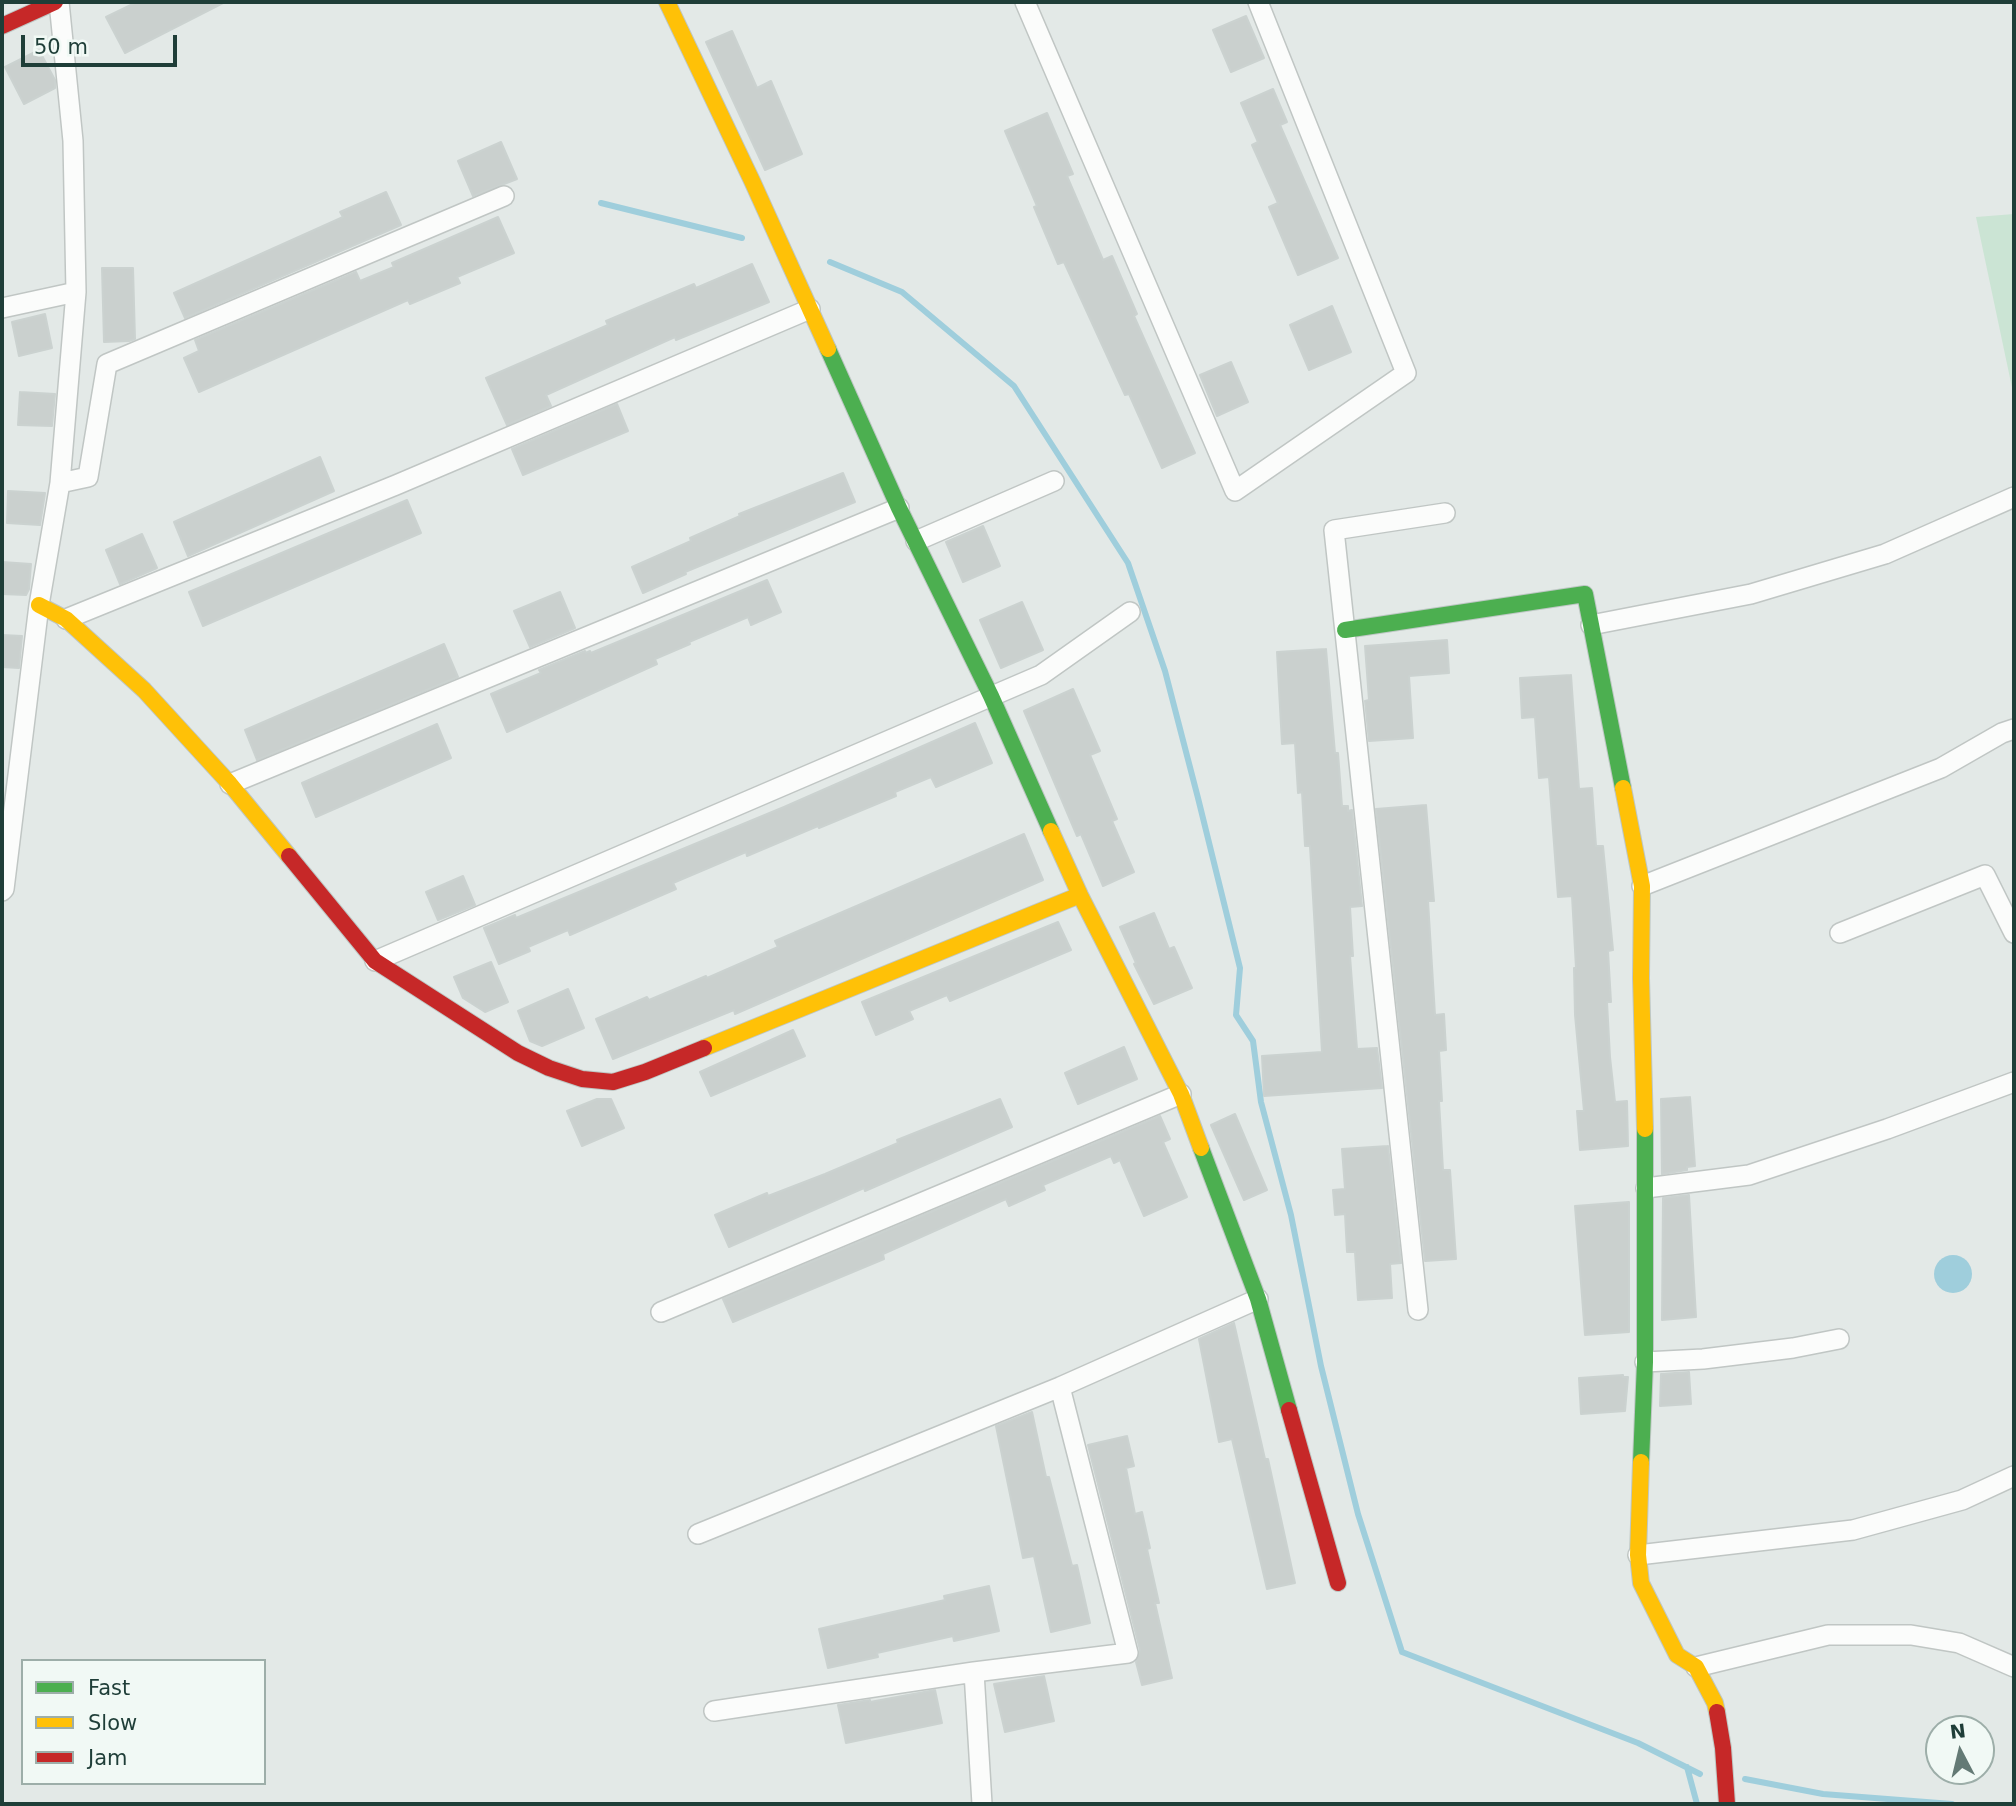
<!DOCTYPE html>
<html>
<head>
<meta charset="utf-8">
<style>
  body { margin:0 }
  #map { position:relative; width:2016px; height:1806px; overflow:hidden; background:#e3e9e7; font-family:"DejaVu Sans",sans-serif }
  canvas { display:block }
  .frame { position:absolute; inset:0; border:4px solid #1f3e38; pointer-events:none }
  .legend { position:absolute; left:21px; top:1659px; width:245px; height:126px; box-sizing:border-box; background:#f1f9f5; border:2px solid #9daea9; margin:0; padding:9px 12px; list-style:none; font-size:21px; color:#1f3e38 }
  .legend li { display:flex; align-items:center; gap:14px; height:35px }
  .legend b { width:35px; border:2px solid #9daea9 }
  .north { position:absolute; left:1925px; top:1715px; width:70px; height:70px; box-sizing:border-box; background:#f1f9f5; border:2px solid #9daea9; border-radius:50%; rotate:353deg; font-size:19px; font-weight:700; line-height:28px; text-align:center; color:#1f3e38 }
  .north::after { content:''; display:block; margin:auto; width:24px; height:32px; background:#647a75; clip-path:polygon(50% 0,100% 100%,50% 72%,0 100%) }
  .scale { position:absolute; left:21px; top:35px; width:156px; height:32px; box-sizing:border-box; border:4px solid #1f3e38; border-top:0; padding-left:9px; font-size:21px; line-height:24px; white-space:nowrap; color:#1f3e38; -webkit-text-stroke:5px #f1f9f5; paint-order:stroke }
</style>
</head>
<body>
<div id="map">
<canvas width="2016" height="1806"></canvas>
<div class="frame"></div>
<ul class="legend">
<li><b style="height:9px;background:#4caf50"></b>Fast</li>
<li><b style="height:9px;background:#ffc107"></b>Slow</li>
<li><b style="height:9px;background:#c62828"></b>Jam</li>
</ul>
<div class="north">N</div>
<div class="scale">50 m</div>
</div>
<script>
const g = document.querySelector('canvas').getContext('2d');
g.lineJoin = 'round';
function fill(path, color) {
  g.fillStyle = color;
  g.fill(path, 'evenodd');
}
function poly(rows) {
  const path = new Path2D();
  for (const r of rows) {
    if (r.length === 3) {
      path.moveTo(r[0] + r[2], r[1]);
      path.arc(r[0], r[1], r[2], 0, 2 * Math.PI);
      continue;
    }
    path.moveTo(r[0], r[1]);
    for (let i = 2; i < r.length; i += 2) path.lineTo(r[i], r[i + 1]);
  }
  return path;
}
function stroke(path, color, width, dash) {
  g.strokeStyle = color;
  g.lineWidth = width;
  g.lineCap = dash ? 'butt' : 'round';
  g.setLineDash(dash || []);
  g.stroke(path);
}
const green = poly([
  [2014,214,2014,397,1976,217]
]);
const water = poly([
  [1953,1274,19]
]);
const stream = poly([
  [601,203,742,238],
  [830,262,902,292,1014,386,1128,563,1165,671,1198,798,1240,968,1236,1015,1253,1041,1261,1102,1291,1215,1321,1366,1358,1514,1402,1652,1638,1743,1700,1774],
  [1687,1767,1697,1804],
  [1745,1779,1823,1794,1952,1804]
]);
const building = poly([
  [137,2,225,2,125,53,106,17,137,2],
  [1246,16,1264,58,1231,72,1213,30,1246,16],
  [732,31,757,88,771,81,802,154,765,170,706,42,732,31],
  [39,50,55,80,55,88,24,104,5,67,39,50],
  [1273,89,1287,122,1280,125,1338,258,1298,275,1269,207,1278,203,1252,145,1258,142,1241,103,1273,89],
  [1047,113,1073,174,1067,176,1103,260,1112,256,1137,314,1134,316,1195,453,1162,468,1129,394,1125,395,1064,262,1058,264,1034,207,1037,206,1005,131,1047,113],
  [501,142,517,179,473,196,458,161,501,142],
  [386,192,401,225,185,318,174,293,343,217,340,212,386,192],
  [498,217,514,253,457,277,460,283,410,304,408,300,199,392,184,358,199,351,195,340,356,272,360,281,394,267,392,263,498,217],
  [752,264,769,302,676,340,675,337,546,395,551,406,507,425,486,378,608,325,606,321,651,302,694,284,696,288,752,264],
  [102,268,133,268,135,339,129,341,104,342,102,268],
  [1332,306,1351,352,1309,370,1290,325,1332,306],
  [45,314,52,348,19,356,12,322,45,314],
  [1231,362,1248,402,1217,416,1200,375,1231,362],
  [20,392,55,394,52,426,18,425,20,392],
  [617,404,628,431,523,475,512,449,617,404],
  [320,457,334,491,188,556,174,522,320,457],
  [843,473,855,502,685,572,686,574,643,593,632,567,691,541,690,538,740,516,739,514,843,473],
  [8,491,45,493,40,525,7,523,8,491],
  [407,500,421,533,203,626,189,592,407,500],
  [983,526,1000,566,963,582,946,542,983,526],
  [142,534,157,568,120,584,106,550,142,534],
  [2,562,31,564,29,589,26,595,2,594,2,562],
  [767,580,781,612,751,625,748,617,689,642,690,644,655,659,657,664,507,732,491,694,541,673,539,670,585,651,586,653,590,651,591,653,767,580],
  [560,592,575,628,530,647,514,611,560,592],
  [1022,602,1043,650,1001,668,980,620,1022,602],
  [2,635,22,636,19,668,2,667,2,635],
  [1447,640,1449,673,1409,676,1413,738,1369,741,1365,701,1369,700,1365,646,1447,640],
  [444,644,458,677,257,760,245,730,444,644],
  [1326,649,1335,753,1338,753,1342,806,1348,806,1348,811,1352,810,1362,906,1350,907,1353,956,1350,956,1357,1049,1377,1048,1382,1088,1264,1096,1262,1056,1322,1052,1310,846,1305,846,1302,792,1298,793,1295,743,1282,744,1277,652,1326,649],
  [1571,675,1579,789,1592,788,1596,846,1603,846,1613,950,1608,951,1611,1002,1607,1002,1610,1057,1615,1102,1627,1101,1628,1146,1580,1150,1577,1111,1584,1111,1575,1015,1574,968,1576,968,1572,896,1558,897,1549,777,1539,778,1535,717,1522,718,1520,678,1571,675],
  [1073,689,1100,751,1090,755,1117,819,1112,821,1134,872,1103,886,1081,834,1077,836,1024,711,1073,689],
  [975,723,992,763,936,787,931,777,895,792,896,796,819,828,818,826,747,856,746,852,673,883,676,889,570,935,568,930,528,947,530,951,499,964,484,928,515,915,516,918,784,807,975,723],
  [437,724,451,758,316,817,302,783,437,724],
  [1426,805,1434,901,1428,901,1435,1015,1444,1014,1446,1050,1439,1051,1442,1101,1439,1101,1443,1170,1450,1170,1456,1259,1425,1261,1376,809,1426,805],
  [1024,834,1043,880,735,1014,734,1010,613,1059,596,1019,647,997,649,1000,706,976,707,978,778,947,775,941,1024,834],
  [463,876,475,905,438,920,426,892,463,876],
  [1154,913,1169,949,1174,947,1192,988,1154,1004,1134,964,1136,963,1120,927,1154,913],
  [1058,922,1071,950,950,1001,947,995,909,1011,913,1019,876,1035,862,1002,1058,922],
  [491,962,508,1002,485,1012,463,998,454,977,491,962],
  [568,989,584,1028,542,1046,530,1041,518,1011,568,989],
  [793,1030,805,1056,711,1096,700,1072,793,1030],
  [1124,1047,1137,1079,1078,1104,1065,1073,1124,1047],
  [1690,1097,1695,1166,1687,1167,1687,1170,1662,1174,1661,1099,1690,1097],
  [597,1099,611,1099,624,1128,582,1146,567,1111,597,1099],
  [1000,1099,1012,1127,865,1191,864,1188,729,1247,715,1215,767,1193,768,1196,825,1174,898,1143,897,1140,1000,1099],
  [1235,1114,1267,1190,1244,1200,1211,1125,1235,1114],
  [1160,1116,1170,1139,1163,1142,1187,1197,1144,1216,1120,1160,1114,1163,1111,1156,1043,1185,1045,1190,1009,1206,1006,1199,883,1254,884,1259,733,1322,723,1299,1160,1116],
  [1388,1146,1401,1263,1390,1264,1392,1298,1358,1300,1355,1252,1347,1252,1345,1214,1335,1215,1333,1190,1345,1189,1342,1149,1388,1146],
  [1689,1195,1696,1317,1662,1320,1663,1198,1689,1195],
  [1629,1202,1629,1332,1585,1335,1575,1206,1629,1202],
  [1234,1323,1265,1459,1268,1459,1295,1583,1267,1589,1232,1439,1219,1442,1199,1339,1234,1323],
  [1689,1372,1691,1404,1660,1406,1661,1374,1689,1372],
  [1623,1375,1623,1377,1628,1377,1625,1411,1581,1414,1579,1378,1623,1375],
  [1032,1412,1046,1477,1049,1477,1072,1566,1077,1565,1090,1623,1051,1632,1034,1556,1023,1558,996,1426,1032,1412],
  [1127,1436,1134,1466,1126,1468,1135,1514,1142,1512,1150,1548,1147,1549,1159,1603,1155,1603,1172,1678,1142,1685,1136,1662,1140,1650,1088,1445,1127,1436],
  [989,1586,999,1631,954,1641,953,1636,877,1653,878,1657,828,1668,819,1629,945,1600,944,1596,989,1586],
  [1044,1676,1054,1721,1005,1732,994,1684,1044,1676],
  [935,1690,942,1723,846,1743,838,1705,870,1700,870,1702,935,1690]
]);
const street = poly([
  [1025,2,1235,491,1406,373,1258,2],
  [2,308,76,292],
  [60,483,88,477,107,364,504,196],
  [916,541,1054,481],
  [66,619,396,485,810,309],
  [1591,625,1751,594,1885,554,2014,497],
  [230,784,899,508],
  [1642,886,1941,768,2002,733,2014,729],
  [2,891,4,889,39,605,60,483,76,292,73,141,59,2],
  [1840,933,1985,875,2014,933],
  [375,961,1041,675,1130,612],
  [1646,1188,1749,1175,1887,1129,2014,1082],
  [1418,1310,1334,530,1445,513],
  [661,1312,1181,1094],
  [1645,1362,1703,1359,1793,1348,1839,1339],
  [698,1534,1060,1387,1258,1299],
  [1638,1555,1853,1530,1962,1500,2014,1476],
  [1696,1667,1828,1635,1911,1635,1959,1643,2014,1667],
  [974,1672,982,1804],
  [714,1711,974,1672,1128,1653,1060,1387]
]);
const fast = poly([
  [828,349,899,508,991,696,1051,831],
  [1345,630,1585,594,1623,788],
  [1201,1148,1258,1299,1289,1410],
  [1641,1462,1645,1362,1645,1129]
]);
const slow = poly([
  [667,2,753,183,828,349],
  [39,605,66,619,144,690,230,784,289,856],
  [1623,788,1642,886,1641,978,1645,1129],
  [1051,831,1080,895,1181,1094,1201,1148],
  [704,1048,1080,895],
  [1641,1462,1638,1555,1641,1583,1677,1655,1696,1667,1715,1703,1717,1712]
]);
const jam = poly([
  [2,26,55,2],
  [289,856,375,961,518,1053,549,1068,582,1079,613,1082,645,1072,704,1048],
  [1289,1410,1338,1583],
  [1717,1712,1723,1748,1727,1804]
]);
fill(green, '#cbe4d4');
fill(water, '#9fcedc');
stroke(stream, '#9fcedc', 6);
fill(building, '#cad0ce');
stroke(building, '#cbd2d0', 2);
stroke(street, '#c0c6c4', 22);
stroke(fast, '#bec7c4', 18);
stroke(slow, '#bec7c4', 18);
stroke(jam, '#bec7c4', 18);
stroke(street, '#fbfcfb', 19);
stroke(fast, '#4caf50', 16);
stroke(slow, '#ffc107', 16);
stroke(jam, '#c62828', 16);
</script>
</body>
</html>
